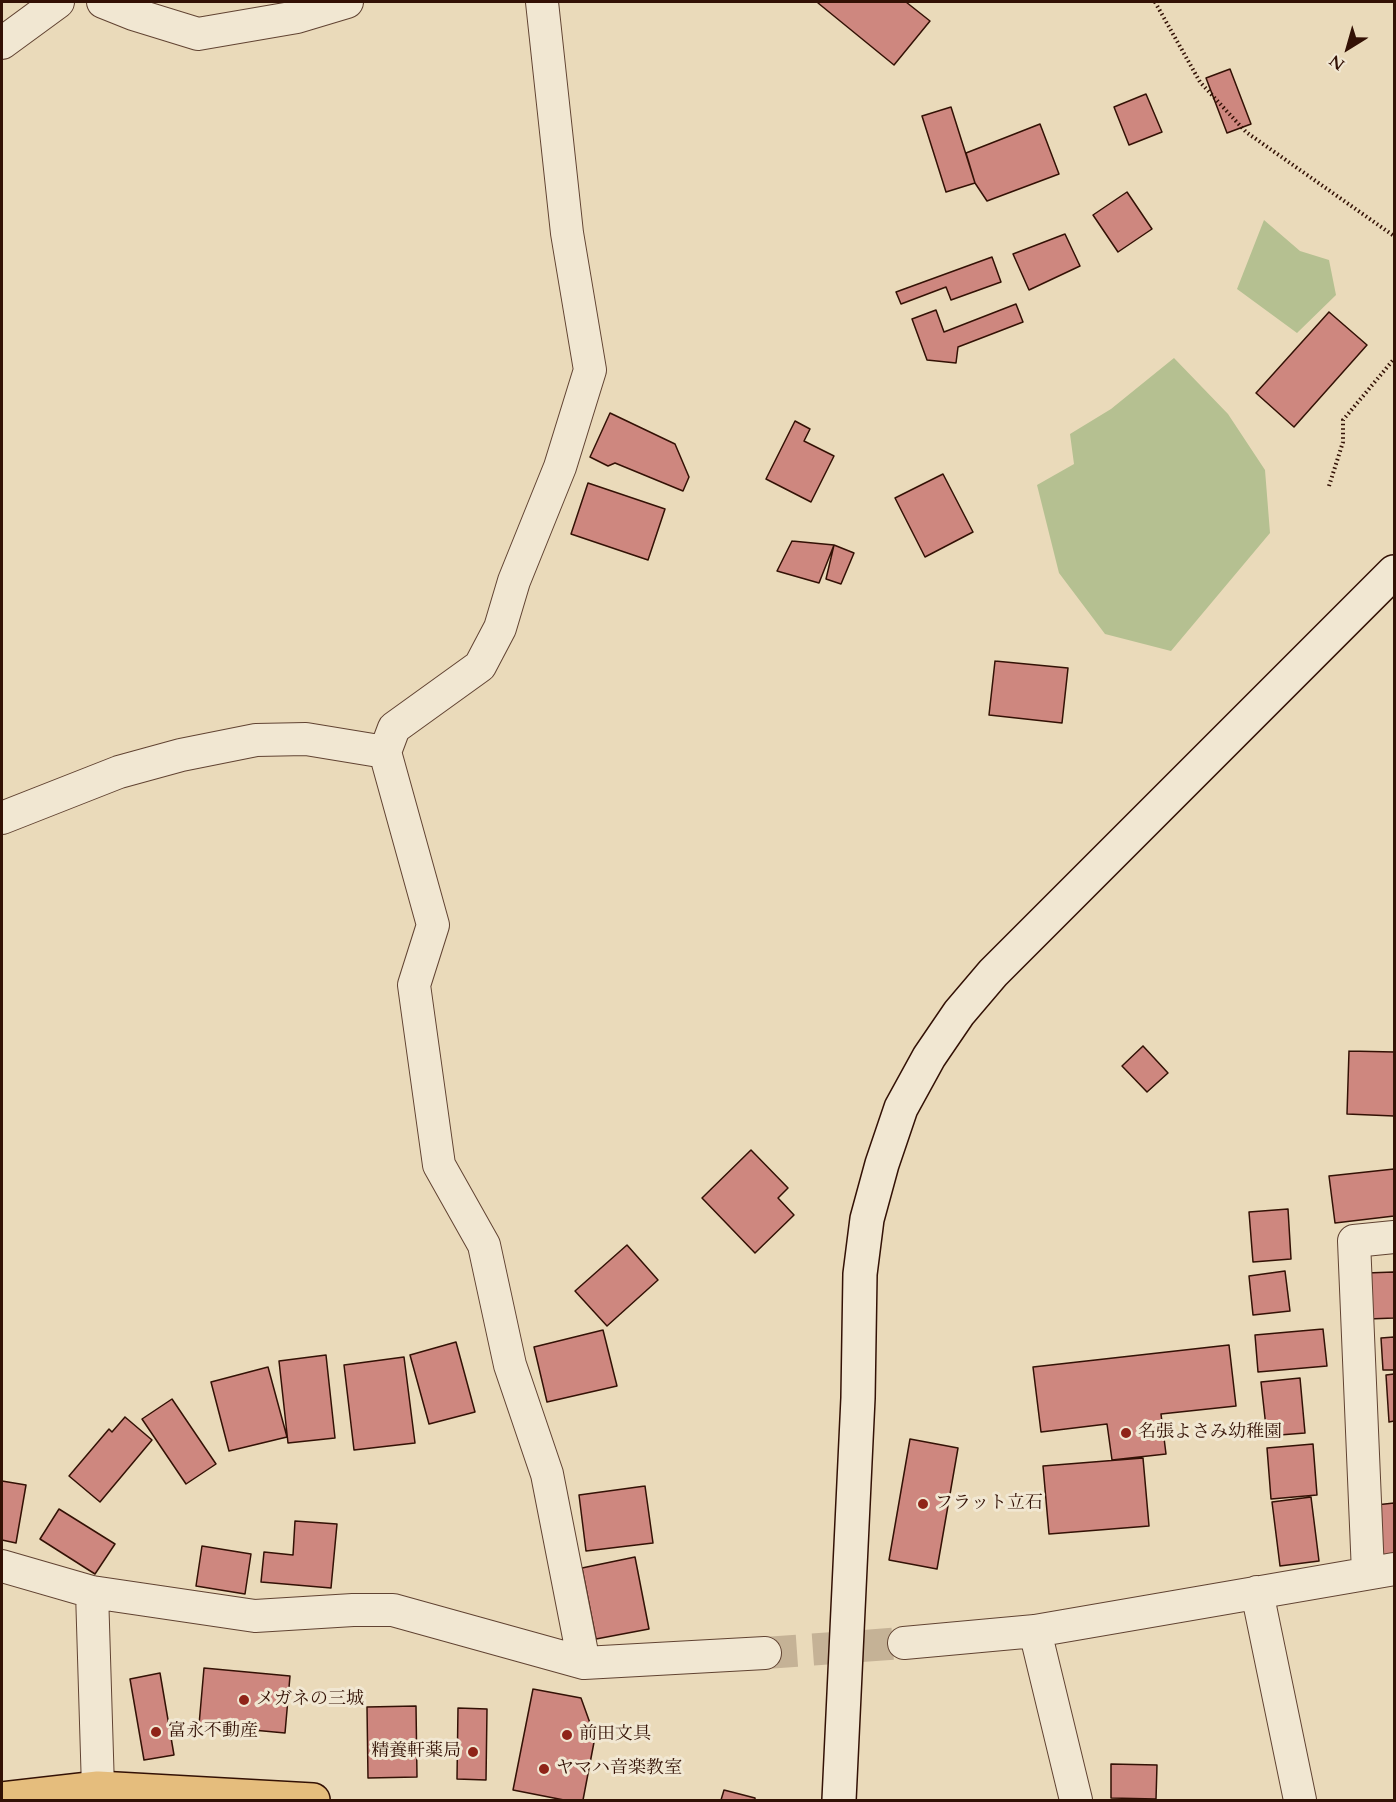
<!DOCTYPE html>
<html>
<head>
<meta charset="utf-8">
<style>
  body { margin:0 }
  #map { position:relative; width:1396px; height:1802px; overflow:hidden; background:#eadaba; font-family:Cardo,serif }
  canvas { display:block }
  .frame { position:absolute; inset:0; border:3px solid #331105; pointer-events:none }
  .north { position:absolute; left:1318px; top:18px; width:60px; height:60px; -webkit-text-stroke:4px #f1e7d2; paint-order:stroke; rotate:217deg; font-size:16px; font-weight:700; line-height:24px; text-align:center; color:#331105 }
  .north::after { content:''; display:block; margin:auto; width:21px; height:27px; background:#331105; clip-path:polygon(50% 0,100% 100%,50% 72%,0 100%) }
</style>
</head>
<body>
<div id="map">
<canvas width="1396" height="1802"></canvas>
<div class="frame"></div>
<div class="north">N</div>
</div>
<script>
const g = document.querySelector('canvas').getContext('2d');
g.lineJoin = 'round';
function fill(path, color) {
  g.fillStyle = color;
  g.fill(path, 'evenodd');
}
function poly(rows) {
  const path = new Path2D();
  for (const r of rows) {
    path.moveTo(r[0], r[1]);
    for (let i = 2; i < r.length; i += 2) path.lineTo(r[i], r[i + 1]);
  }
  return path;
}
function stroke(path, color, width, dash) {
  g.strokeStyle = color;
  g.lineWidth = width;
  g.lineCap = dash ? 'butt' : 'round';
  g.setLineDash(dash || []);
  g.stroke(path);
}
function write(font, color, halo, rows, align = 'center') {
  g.font = font + ' Cardo,"Noto Serif JP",serif';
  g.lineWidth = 6;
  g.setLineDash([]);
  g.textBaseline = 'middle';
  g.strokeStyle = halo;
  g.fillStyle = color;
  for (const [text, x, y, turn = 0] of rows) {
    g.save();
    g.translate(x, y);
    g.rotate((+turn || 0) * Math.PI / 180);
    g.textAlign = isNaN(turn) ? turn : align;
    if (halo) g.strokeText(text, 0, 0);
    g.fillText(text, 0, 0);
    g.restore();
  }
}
const green = poly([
  [1264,220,1300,251,1329,260,1336,295,1297,333,1237,289],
  [1174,358,1228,414,1265,470,1270,533,1171,651,1105,634,1059,573,1037,485,1074,464,1070,434,1111,409]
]);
const building = poly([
  [820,2,906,2,930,21,894,65,818,3,820,2],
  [1230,69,1251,124,1227,133,1206,78,1230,69],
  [1146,94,1162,132,1129,145,1114,107,1146,94],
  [951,107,975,183,946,192,922,116,951,107],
  [1040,124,1059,174,987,201,975,183,966,153,1040,124],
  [1127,192,1152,229,1118,252,1093,215,1127,192],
  [1065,234,1080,266,1029,290,1013,254,1065,234],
  [992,257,1001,282,951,300,946,287,901,304,896,292,992,257],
  [1016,304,1023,322,958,347,956,363,927,360,912,319,936,310,944,332,1016,304],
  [1329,312,1367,345,1294,427,1256,393,1329,312],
  [610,413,675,444,689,477,683,491,615,463,608,466,590,457,610,413],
  [795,421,810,429,804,441,834,456,811,502,766,479,795,421],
  [943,474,973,532,925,557,895,498,943,474],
  [588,483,665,509,648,560,571,534,588,483],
  [792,541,834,545,819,583,777,571,792,541],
  [834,545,854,553,841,584,826,579,834,545],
  [995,661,1068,668,1062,723,989,715,995,661],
  [1143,1046,1168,1073,1147,1092,1122,1066,1143,1046],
  [1349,1051,1394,1052,1394,1116,1347,1114,1349,1051],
  [751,1150,788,1188,778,1198,794,1215,755,1253,702,1198,751,1150],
  [1394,1169,1394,1216,1335,1223,1329,1176,1394,1169],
  [1288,1209,1291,1259,1253,1262,1249,1212,1288,1209],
  [627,1245,658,1280,607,1326,575,1291,627,1245],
  [1285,1271,1290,1311,1253,1315,1249,1276,1285,1271],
  [1394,1272,1394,1318,1368,1319,1366,1273,1394,1272],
  [1323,1329,1327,1366,1258,1372,1255,1335,1323,1329],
  [603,1330,617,1386,547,1402,534,1347,603,1330],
  [1394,1337,1394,1370,1383,1370,1381,1338,1394,1337],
  [456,1342,475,1412,429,1424,410,1355,456,1342],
  [1229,1345,1236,1406,1161,1414,1166,1454,1112,1460,1107,1424,1041,1432,1033,1367,1229,1345],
  [326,1355,335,1438,288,1443,279,1361,326,1355],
  [404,1357,415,1443,354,1450,344,1365,404,1357],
  [268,1367,287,1437,229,1451,211,1382,268,1367],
  [1394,1374,1394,1421,1389,1422,1386,1375,1394,1374],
  [1300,1378,1305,1433,1267,1436,1261,1382,1300,1378],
  [172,1399,216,1464,186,1484,142,1419,172,1399],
  [125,1417,152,1440,100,1502,69,1476,109,1429,112,1432,125,1417],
  [910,1439,958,1448,937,1569,889,1560,910,1439],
  [1313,1444,1317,1495,1271,1499,1267,1448,1313,1444],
  [1143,1458,1149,1526,1049,1534,1043,1466,1143,1458],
  [2,1481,26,1485,16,1543,2,1540,2,1481],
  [645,1486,653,1543,586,1551,579,1495,645,1486],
  [1311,1497,1319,1561,1280,1566,1272,1502,1311,1497],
  [1394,1503,1394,1554,1382,1556,1376,1505,1394,1503],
  [59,1509,115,1544,95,1574,40,1539,59,1509],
  [295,1521,337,1524,331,1588,261,1582,264,1552,293,1555,295,1521],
  [202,1546,251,1554,245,1594,196,1586,202,1546],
  [635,1557,649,1629,596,1639,582,1568,635,1557],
  [204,1668,290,1676,285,1733,199,1725,204,1668],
  [160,1673,174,1755,144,1760,130,1679,160,1673],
  [533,1689,581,1698,595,1737,583,1800,564,1800,513,1790,533,1689],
  [416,1706,417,1777,368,1778,367,1707,416,1706],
  [458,1708,487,1709,486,1780,457,1779,458,1708],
  [1111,1764,1157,1765,1156,1799,1111,1798,1111,1764],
  [724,1790,755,1798,755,1800,721,1800,724,1790]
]);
const streetTunnel = poly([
  [765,1653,904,1643]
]);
const path = poly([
  [1155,2,1200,82,1246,132,1394,236],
  [1329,486,1343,442,1343,420,1394,359]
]);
const street = poly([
  [103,2,133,14,198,34,297,17,347,2],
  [542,2,567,233,590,370,560,467,514,581,500,628,480,666,394,728,385,752,433,925,414,985,439,1165,484,1245,510,1365,547,1474,584,1663],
  [2,43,58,2],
  [2,818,119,772,181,755,256,740,306,739,385,752],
  [2,1566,92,1592,255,1616,353,1610,393,1610,584,1663,765,1653],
  [1368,1573,1354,1241,1394,1237],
  [92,1592,98,1788,101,1800],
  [1257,1592,1300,1800],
  [1035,1631,1076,1800],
  [904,1643,1035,1631,1394,1569]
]);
const secondary = poly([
  [839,1800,858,1398,860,1274,867,1219,882,1164,901,1108,929,1057,959,1013,993,973,1394,572]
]);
const highway = poly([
  [2,1799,98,1788,313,1800]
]);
const markers = [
  [1126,1433,6,"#8f2418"],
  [923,1504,6,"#8f2418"],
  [244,1700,6,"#8f2418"],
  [156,1732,6,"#8f2418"],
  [567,1735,6,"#8f2418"],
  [473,1752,6,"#8f2418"],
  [544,1769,6,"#8f2418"]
];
const poiNames = [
  ["名張よさみ幼稚園",1138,1433],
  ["フラット立石",935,1504],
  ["メガネの三城",256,1700],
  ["富永不動産",168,1732],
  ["前田文具",579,1735],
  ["精養軒薬局",461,1752,"right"],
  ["ヤマハ音楽教室",556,1769]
];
fill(green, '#b5c091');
fill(building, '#ce877f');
stroke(building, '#331105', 1.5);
stroke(streetTunnel, '#c5b296', 32, [32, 16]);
stroke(street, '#614332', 34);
stroke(secondary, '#331105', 36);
stroke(highway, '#331105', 36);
stroke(path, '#331105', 4, [1.5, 3]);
stroke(street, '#f1e7d2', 32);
stroke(secondary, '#f1e7d2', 33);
stroke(highway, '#e5bd7d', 33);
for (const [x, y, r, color] of markers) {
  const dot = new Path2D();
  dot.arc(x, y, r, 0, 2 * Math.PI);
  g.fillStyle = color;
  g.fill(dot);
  stroke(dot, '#f1e7d2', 2);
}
write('18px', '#331105', '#f1e7d2', poiNames, 'left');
</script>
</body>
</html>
